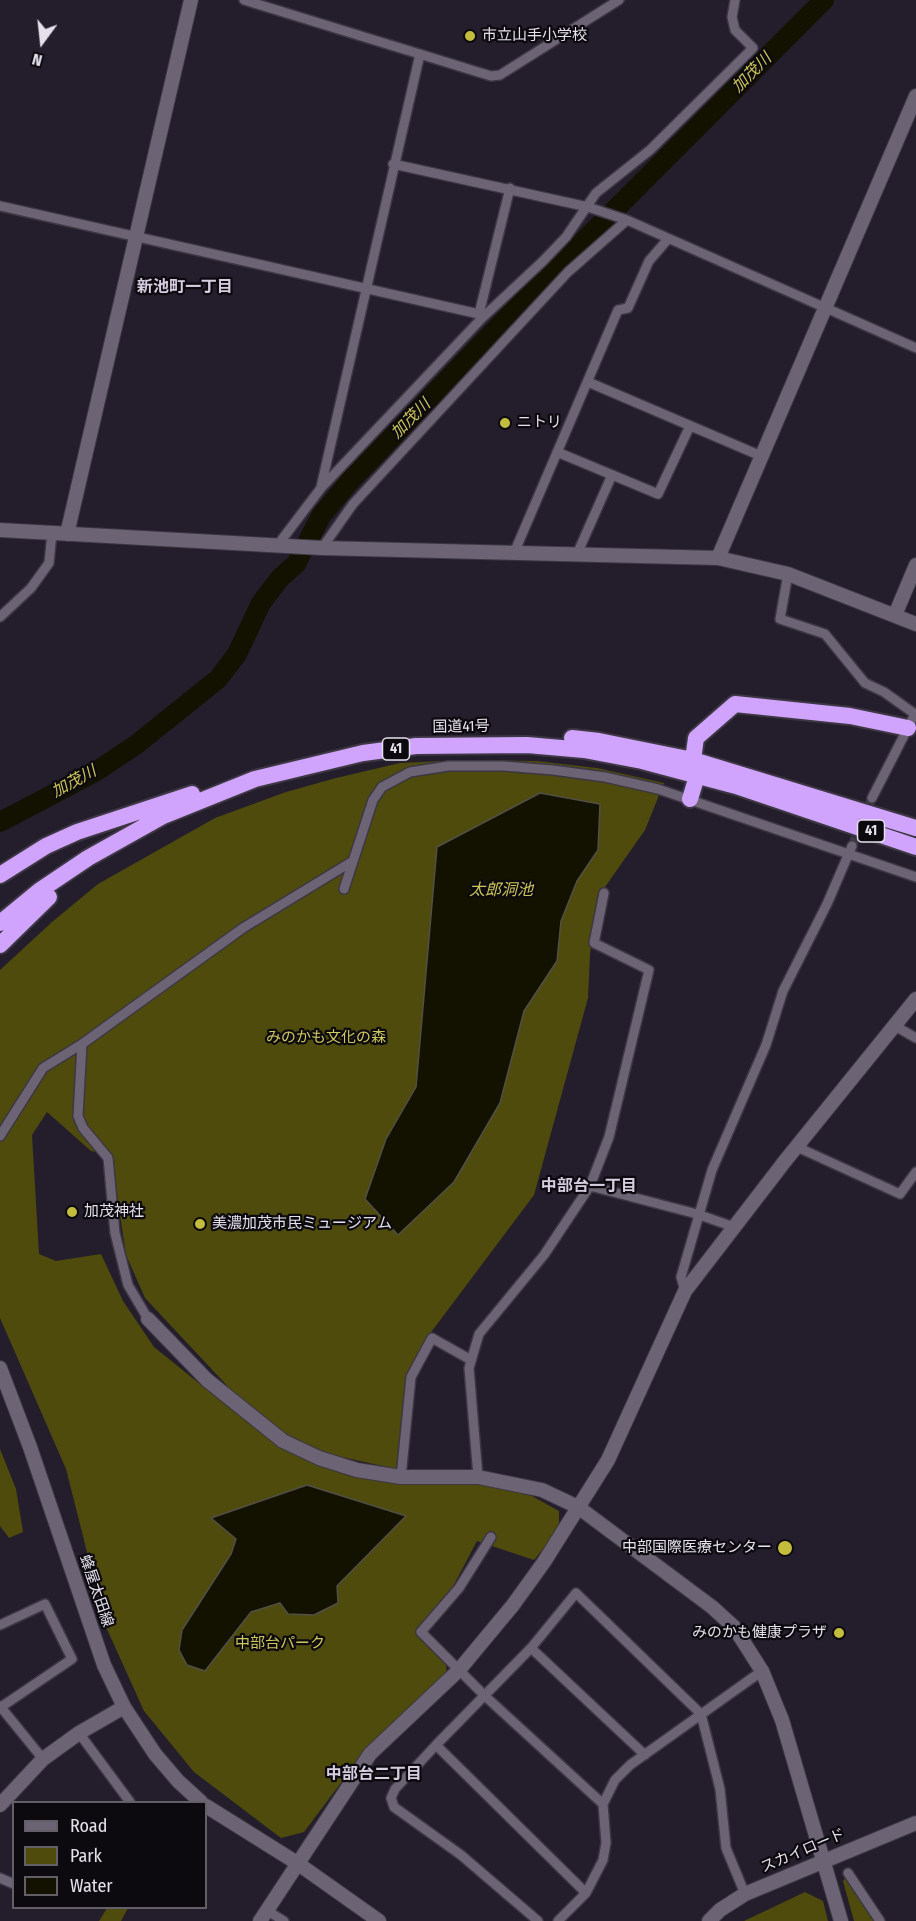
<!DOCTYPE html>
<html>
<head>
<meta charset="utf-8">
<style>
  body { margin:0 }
  #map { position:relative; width:916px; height:1921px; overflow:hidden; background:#241d2c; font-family:"Fira Sans Condensed",sans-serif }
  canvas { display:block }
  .legend { position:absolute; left:12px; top:1801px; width:195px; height:108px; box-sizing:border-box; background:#0c090f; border:2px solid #635f67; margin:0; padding:8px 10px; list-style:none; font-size:18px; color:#e5e1eb }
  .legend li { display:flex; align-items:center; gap:12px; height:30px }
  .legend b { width:30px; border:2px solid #635f67 }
  .north { position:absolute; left:12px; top:12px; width:60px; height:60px; -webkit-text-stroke:4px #0c090f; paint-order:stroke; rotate:195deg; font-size:16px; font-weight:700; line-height:24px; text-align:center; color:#e5e1eb }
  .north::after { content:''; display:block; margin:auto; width:21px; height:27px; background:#e5e1eb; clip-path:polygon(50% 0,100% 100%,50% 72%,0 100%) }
</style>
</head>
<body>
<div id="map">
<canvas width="916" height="1921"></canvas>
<ul class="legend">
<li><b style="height:8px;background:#6c6475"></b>Road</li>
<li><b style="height:16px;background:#4e4b0d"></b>Park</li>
<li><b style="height:16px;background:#131100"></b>Water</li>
</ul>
<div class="north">N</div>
</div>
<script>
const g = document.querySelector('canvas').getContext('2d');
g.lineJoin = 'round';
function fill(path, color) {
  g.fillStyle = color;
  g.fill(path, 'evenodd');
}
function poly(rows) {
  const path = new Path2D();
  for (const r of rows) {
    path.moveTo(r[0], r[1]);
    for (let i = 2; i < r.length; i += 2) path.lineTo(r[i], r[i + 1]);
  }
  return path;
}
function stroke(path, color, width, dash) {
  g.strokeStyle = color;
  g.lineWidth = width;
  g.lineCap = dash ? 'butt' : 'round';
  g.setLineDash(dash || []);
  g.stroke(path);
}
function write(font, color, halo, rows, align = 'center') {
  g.font = font + ' "Fira Sans Condensed","Noto Sans JP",sans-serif';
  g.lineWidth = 4.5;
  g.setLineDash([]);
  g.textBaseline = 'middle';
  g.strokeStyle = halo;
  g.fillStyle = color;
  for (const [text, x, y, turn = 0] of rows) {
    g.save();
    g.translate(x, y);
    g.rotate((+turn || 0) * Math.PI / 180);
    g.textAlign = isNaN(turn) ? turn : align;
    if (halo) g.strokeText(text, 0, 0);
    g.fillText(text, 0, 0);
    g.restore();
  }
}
const green = poly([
  [464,760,536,761,597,768,664,783,645,830,598,897,590,954,588,998,534,1195,432,1331,408,1376,396,1469,324,1453,269,1425,233,1392,145,1298,126,1255,111,1155,91,1151,47,1112,32,1135,39,1254,56,1261,101,1254,123,1301,154,1347,262,1434,295,1453,349,1476,386,1481,457,1482,503,1486,532,1496,559,1511,559,1530,534,1560,477,1541,449,1594,415,1632,446,1665,447,1674,368,1747,304,1832,281,1838,194,1772,144,1711,106,1627,66,1469,0,1318,0,970,52,922,98,884,215,818,286,792,336,778,400,763],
  [0,1449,16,1489,23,1532,9,1538,0,1526],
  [851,1870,878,1921,854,1921,843,1881],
  [805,1892,823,1901,828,1921,744,1921],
  [107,1908,128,1908,121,1921,99,1921]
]);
const water = poly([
  [540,793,600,804,598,850,577,881,561,921,557,961,524,1011,500,1103,454,1182,398,1235,365,1199,386,1139,416,1087,437,847,540,793],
  [307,1485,406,1516,337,1586,338,1603,314,1615,288,1614,280,1603,251,1612,205,1671,187,1665,179,1650,182,1630,231,1554,236,1539,211,1518,307,1485]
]);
const river = poly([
  [0,822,95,772,137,744,218,679,237,654,261,603,280,578,296,564,321,516,349,482,503,322,824,0]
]);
const streetTunnel = poly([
  [852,846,872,798]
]);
const street = poly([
  [244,0,491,76,500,75,619,0],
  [393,164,588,207,627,220,916,348],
  [0,206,479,314,510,188],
  [588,382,761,456],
  [557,452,658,494,690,426],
  [321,487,420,54],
  [277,546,321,488,482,318,543,261,566,237,596,193,650,150,753,48,735,30,732,17,735,0],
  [322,548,353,504,568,272,627,220],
  [514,553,618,310,628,308,649,261,668,239],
  [577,554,612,475],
  [788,574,780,619,825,634,865,683,884,692,915,714,872,798],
  [0,617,31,588,49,563,52,533],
  [344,889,373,800,382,787,410,772,448,766,504,766,553,770,605,777,658,789,916,877],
  [895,1026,916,1038],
  [82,1044,78,1116,83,1128,108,1158,115,1233,128,1285,148,1319],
  [0,1136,43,1068,82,1044,243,928,353,861],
  [797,1147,900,1194,916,1172],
  [590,1186,697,1214,734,1227],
  [685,1291,681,1277,712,1170,766,1045,783,991,827,904,852,846],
  [401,1477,411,1377,432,1338,471,1360],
  [478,1477,469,1368,479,1334,544,1255,590,1186,609,1137,649,970,594,943,604,893],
  [491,1537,459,1588,421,1632,485,1696,603,1804],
  [0,1625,45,1604,72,1659,1,1707],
  [531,1648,645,1755],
  [0,1706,43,1759],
  [79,1733,130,1802],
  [436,1745,586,1893],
  [848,1873,880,1921],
  [0,1878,14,1884],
  [266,1910,284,1921],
  [538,1921,461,1855,394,1807,391,1798,395,1789,436,1745,531,1648,576,1593,701,1714,720,1789,726,1848,745,1894],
  [558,1921,586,1893,603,1860,606,1843,603,1804,615,1780,630,1765,762,1671]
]);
const secondary = poly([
  [0,530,322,548,718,558,788,574,916,624],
  [67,534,191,0],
  [718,558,916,96],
  [895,615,916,565],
  [148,1319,207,1380,283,1441,319,1458,357,1470,401,1477,478,1477,542,1490,578,1507,712,1607,734,1627,762,1671,782,1720,841,1921],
  [0,1368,30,1447,104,1665,124,1707,155,1754,178,1781,201,1802],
  [0,1805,43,1759,79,1733,124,1707],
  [206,1806,297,1863,379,1921],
  [260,1921,370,1754,459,1670,513,1605,544,1562,608,1460,685,1291,785,1161,916,999],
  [709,1921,720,1910,745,1894,916,1823]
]);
const highway = poly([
  [572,738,599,741,693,760,916,828],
  [693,760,696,738,735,704,850,716,908,728],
  [690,799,697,776],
  [0,875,46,846,77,832,192,794],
  [0,923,39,891,88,858,163,816,255,779,363,753,416,746,527,745,584,750,642,761,736,786,916,847],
  [0,945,49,897]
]);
const markers = [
  [470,36,6,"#c3bd3e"],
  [505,423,6,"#c3bd3e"],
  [72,1212,6,"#c3bd3e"],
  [200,1224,6,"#c3bd3e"],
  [785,1548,8,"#c3bd3e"],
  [839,1633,6,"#c3bd3e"]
];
const shields = [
  [396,749,27],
  [871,831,27]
];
const shieldNames = [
  ["41",396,749],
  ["41",871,831]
];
const poiNames = [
  ["市立山手小学校",482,36],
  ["ニトリ",517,423],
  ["加茂神社",84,1212],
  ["美濃加茂市民ミュージアム",212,1224],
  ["中部国際医療センター",772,1548,"right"],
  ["みのかも健康プラザ",827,1633,"right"]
];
const streetNames = [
  ["国道41号",461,727,-1],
  ["蜂屋太田線",96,1591,71],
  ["スカイロード",803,1851,-23]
];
const parkNames = [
  ["みのかも文化の森",326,1038],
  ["中部台パーク",280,1644]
];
const waterNames = [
  ["加茂川",752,73,-45],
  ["加茂川",411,419,-45],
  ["加茂川",74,782,-29],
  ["太郎洞池",501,891]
];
const neighbourhoodNames = [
  ["新池町一丁目",185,288],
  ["中部台一丁目",589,1187],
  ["中部台二丁目",374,1775]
];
fill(green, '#4e4b0d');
fill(water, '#131100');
stroke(water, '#524f46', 1.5);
stroke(river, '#131100', 20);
stroke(streetTunnel, '#413a49', 9, [9, 4.5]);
stroke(street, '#3d3743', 12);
stroke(secondary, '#3d3743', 16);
stroke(highway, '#3d3743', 20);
stroke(street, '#6c6475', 9);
stroke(secondary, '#6c6475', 14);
stroke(highway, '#d0a4fd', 16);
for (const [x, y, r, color] of markers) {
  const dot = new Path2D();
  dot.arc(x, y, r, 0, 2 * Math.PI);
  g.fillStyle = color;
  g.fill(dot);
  stroke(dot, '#0c090f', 2);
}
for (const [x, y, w] of shields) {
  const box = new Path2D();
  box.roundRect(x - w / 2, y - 11, w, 22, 4.5);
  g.fillStyle = '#0c090f';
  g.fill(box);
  stroke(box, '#e5e1eb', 1.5);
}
write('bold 14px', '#e5e1eb', null, shieldNames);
write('15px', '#e5e1eb', '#0c090f', poiNames, 'left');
write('15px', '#e5e1eb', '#0c090f', streetNames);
write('15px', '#cec95c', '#0c090f', parkNames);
write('italic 16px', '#cbc559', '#0c090f', waterNames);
write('bold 16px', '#d6cde0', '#0c090f', neighbourhoodNames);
</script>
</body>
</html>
